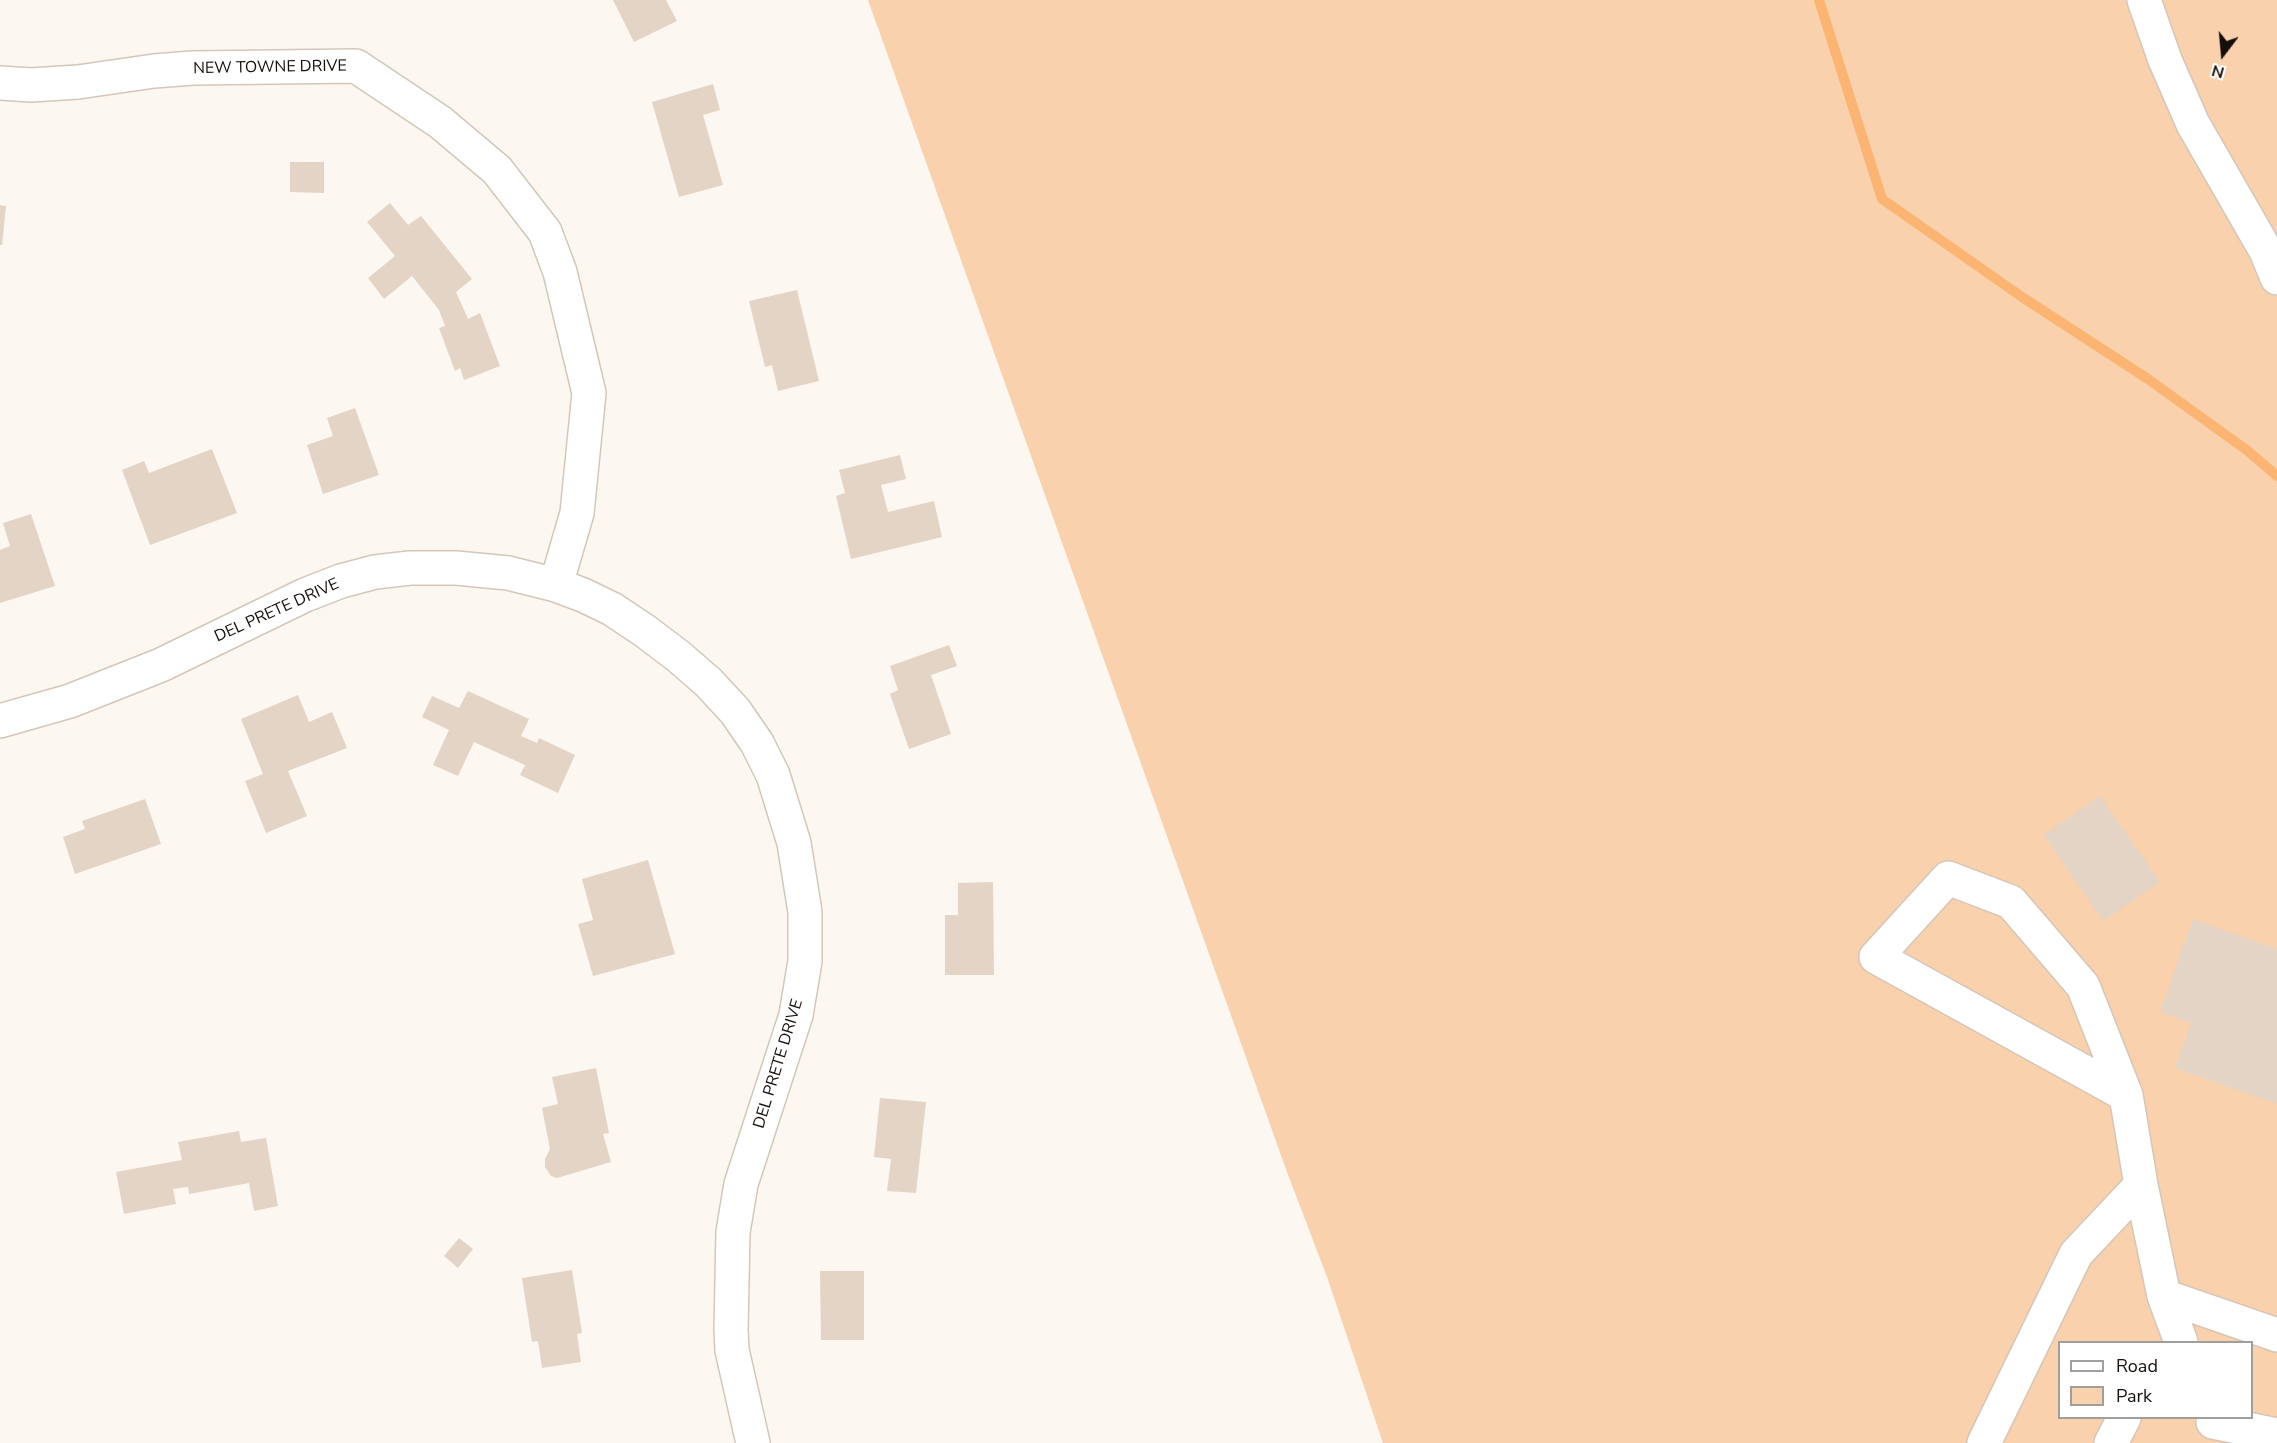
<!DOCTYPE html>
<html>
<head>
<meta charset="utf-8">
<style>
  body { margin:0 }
  #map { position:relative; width:2277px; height:1443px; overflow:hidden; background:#fdf7f1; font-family:"Nunito Sans",sans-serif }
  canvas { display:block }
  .legend { position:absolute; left:2058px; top:1341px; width:195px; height:78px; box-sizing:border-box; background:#fff; border:2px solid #a19f9d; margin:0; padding:8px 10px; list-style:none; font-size:18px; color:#140f0a }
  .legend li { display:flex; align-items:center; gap:12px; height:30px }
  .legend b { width:30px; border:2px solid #a19f9d }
  .north { position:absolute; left:2193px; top:24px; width:60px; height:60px; -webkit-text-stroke:4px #fff; paint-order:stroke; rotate:196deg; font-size:16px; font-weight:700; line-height:24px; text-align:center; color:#140f0a }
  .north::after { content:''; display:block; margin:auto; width:21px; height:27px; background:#140f0a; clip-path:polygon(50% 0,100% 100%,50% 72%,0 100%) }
</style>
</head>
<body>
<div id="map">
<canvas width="2277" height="1443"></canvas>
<ul class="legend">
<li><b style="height:8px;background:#fff"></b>Road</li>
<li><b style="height:16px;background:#f9d1ad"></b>Park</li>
</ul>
<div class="north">N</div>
</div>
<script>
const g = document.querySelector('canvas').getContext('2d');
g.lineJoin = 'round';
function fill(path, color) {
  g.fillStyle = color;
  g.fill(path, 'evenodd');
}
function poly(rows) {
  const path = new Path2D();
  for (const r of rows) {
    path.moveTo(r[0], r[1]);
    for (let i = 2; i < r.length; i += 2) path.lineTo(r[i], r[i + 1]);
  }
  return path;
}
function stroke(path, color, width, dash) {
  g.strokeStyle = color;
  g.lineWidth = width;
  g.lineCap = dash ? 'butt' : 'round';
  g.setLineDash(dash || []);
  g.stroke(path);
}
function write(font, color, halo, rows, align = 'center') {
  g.font = font + ' "Nunito Sans",sans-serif';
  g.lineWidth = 5;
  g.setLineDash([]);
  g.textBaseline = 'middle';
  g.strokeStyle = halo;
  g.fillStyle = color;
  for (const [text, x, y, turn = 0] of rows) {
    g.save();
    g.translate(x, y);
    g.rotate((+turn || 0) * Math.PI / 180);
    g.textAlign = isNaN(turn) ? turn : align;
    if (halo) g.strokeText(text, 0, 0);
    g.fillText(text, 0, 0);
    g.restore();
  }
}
const green = poly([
  [868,0,2277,0,2277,1443,1383,1443,1327,1277,1287,1172],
  [2060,1342,2252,1342,2252,1418,2060,1418]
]);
const stream = poly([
  [1819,0,1882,199,2022,297,2148,379,2248,451,2277,476]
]);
const building = poly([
  [613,0,666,0,677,21,634,42],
  [713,84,720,110,703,115,723,185,679,197,652,102],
  [290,162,324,162,324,193,290,192],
  [390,203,408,225,421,216,472,279,456,292,468,319,480,313,500,366,464,380,460,368,455,371,439,328,445,326,439,310,412,276,384,299,368,278,395,256,367,222],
  [0,205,6,206,2,245,0,245],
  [797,290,819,381,778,391,772,365,765,367,749,301],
  [355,408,379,475,323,494,307,445,333,436,327,418],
  [212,449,237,513,150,545,122,470,144,461,149,473],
  [900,455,906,479,881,485,888,512,934,501,942,537,851,559,836,496,845,493,839,470],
  [31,514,55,586,0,603,0,550,10,546,3,523],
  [949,645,957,666,931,675,951,734,909,749,890,694,898,690,890,666],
  [468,691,529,719,521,736,537,743,539,738,575,755,558,793,520,775,525,765,474,742,458,776,433,765,449,730,422,717,432,696,459,708],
  [298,695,309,722,332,712,347,748,288,771,307,816,266,833,245,781,263,774,241,719],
  [2100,796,2160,882,2103,921,2044,835],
  [145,799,161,844,75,874,63,837,85,829,82,821],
  [648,860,675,954,593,976,578,924,593,920,582,879],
  [993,882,994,975,945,975,945,915,958,915,958,883],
  [2193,919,2277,949,2277,1104,2175,1068,2191,1023,2160,1012],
  [596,1068,609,1133,603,1134,611,1162,557,1178,551,1176,545,1167,545,1159,550,1149,542,1108,558,1104,552,1077],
  [880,1098,926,1102,916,1193,887,1191,891,1159,874,1157],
  [239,1131,241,1142,266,1138,278,1206,254,1211,249,1183,189,1194,188,1187,173,1189,176,1204,124,1214,116,1172,182,1160,178,1142],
  [459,1238,473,1249,458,1268,444,1256],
  [572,1270,582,1333,577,1334,581,1362,542,1368,538,1341,532,1342,522,1278],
  [820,1271,864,1271,864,1340,821,1340]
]);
const minor = poly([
  [2144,0,2165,60,2193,124,2266,251,2277,278],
  [0,83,31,85,78,82,154,71,193,68,356,66,440,122,497,170,545,232,560,272,589,393,577,513,556,585],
  [0,721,70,701,161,665,305,595,341,581,375,572,410,568,456,568,508,573,556,585,583,595,612,609,645,631,678,656,708,682,735,711,757,743,773,775,794,843,805,912,805,961,796,1015,741,1184,733,1232,731,1330,732,1350,753,1443],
  [2126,1095,1876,957,1948,878,2011,902,2083,986,2126,1095,2141,1185,2164,1296,2181,1342],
  [2164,1296,2277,1335],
  [2213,1422,2277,1435],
  [1984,1443,2076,1254,2141,1185],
  [2111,1443,2124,1418]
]);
const streetNames = [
  ["NEW TOWNE DRIVE",270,68,-1],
  ["DEL PRETE DRIVE",277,611,-24],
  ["DEL PRETE DRIVE",779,1064,-73]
];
fill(green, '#f9d1ad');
stroke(stream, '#fbb471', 10);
fill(building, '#e4d4c5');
stroke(minor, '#d6c6b8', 36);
stroke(minor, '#fff', 33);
write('16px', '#140f0a', '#fff', streetNames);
</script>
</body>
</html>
